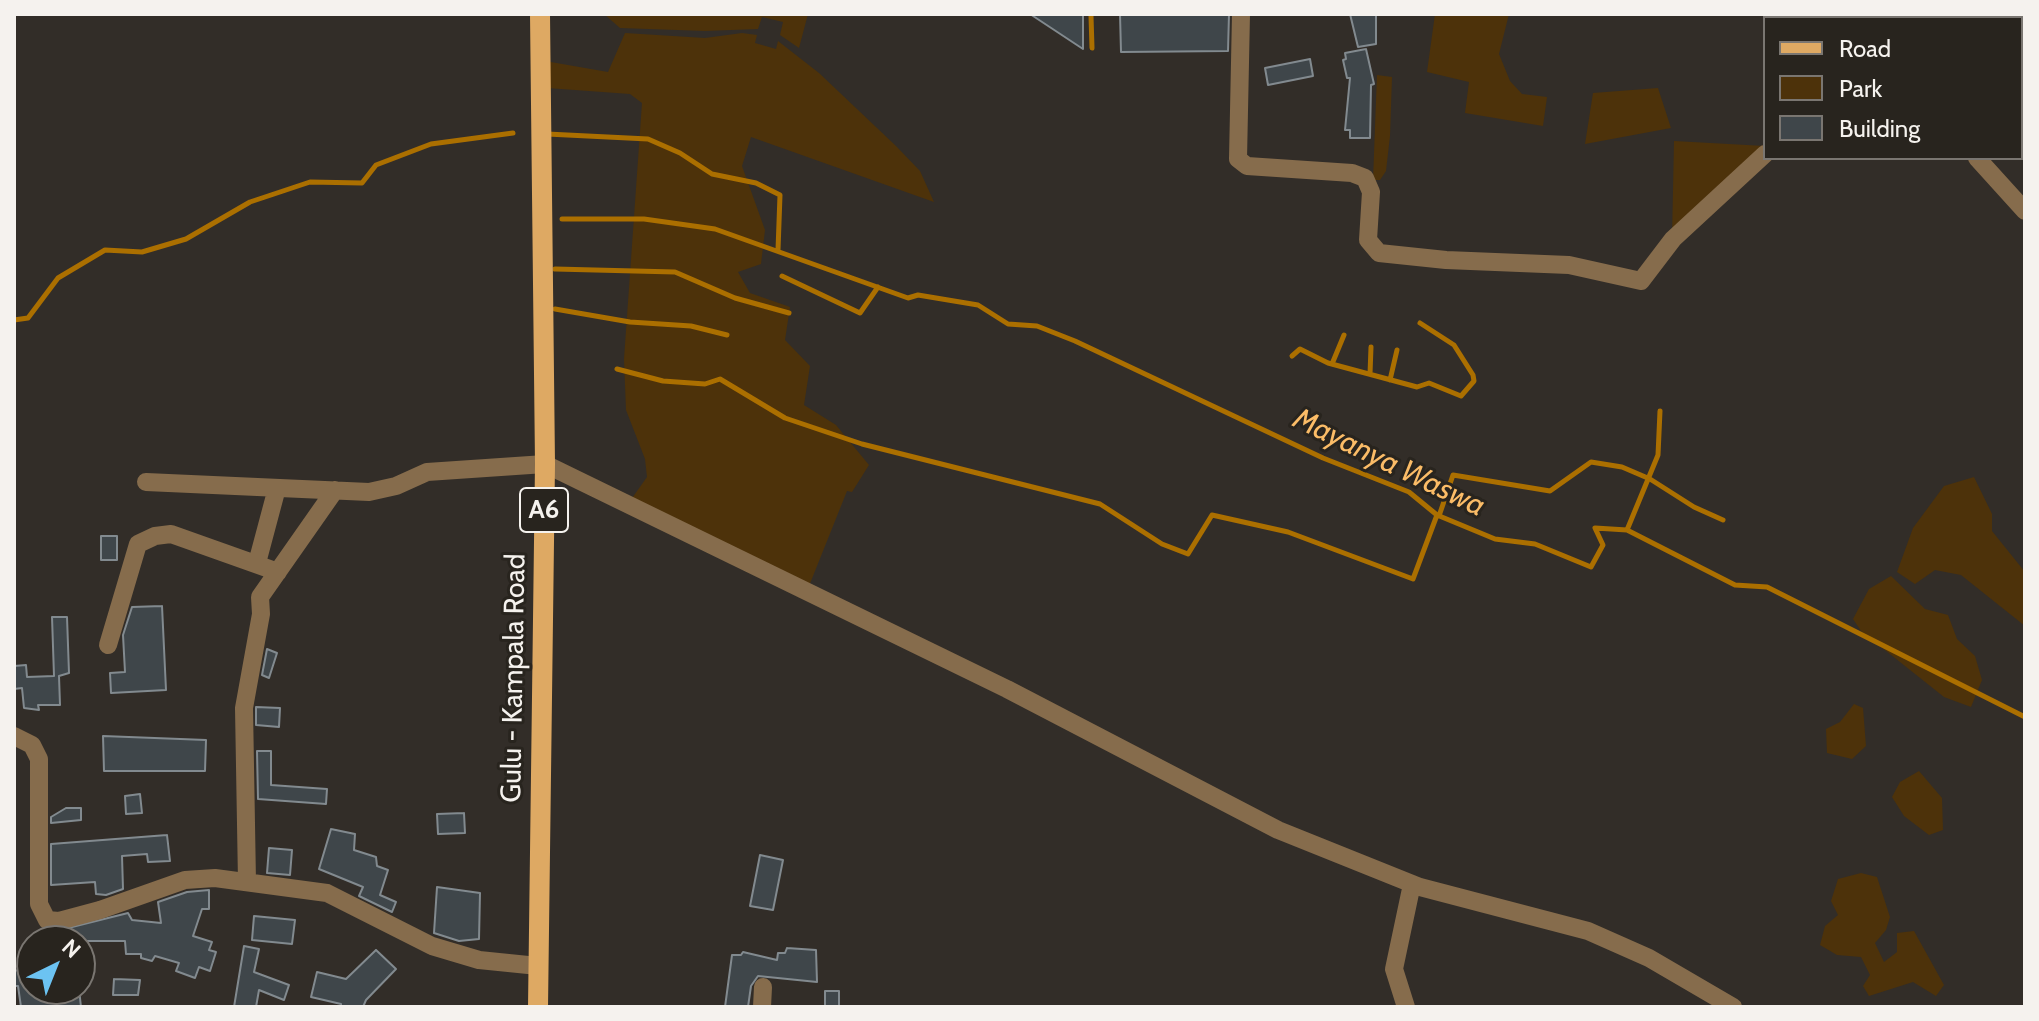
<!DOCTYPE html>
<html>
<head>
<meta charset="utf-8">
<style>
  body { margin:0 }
  #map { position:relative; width:2039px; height:1021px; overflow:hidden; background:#322d28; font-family:Cabin,sans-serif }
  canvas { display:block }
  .frame { position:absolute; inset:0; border:16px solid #f5f2ee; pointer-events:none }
  .legend { position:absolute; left:1763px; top:16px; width:260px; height:144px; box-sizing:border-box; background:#28241e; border:2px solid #7a7671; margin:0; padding:10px 14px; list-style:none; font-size:24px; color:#f5f2ee }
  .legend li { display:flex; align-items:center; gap:16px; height:40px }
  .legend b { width:40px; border:2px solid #7a7671 }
  .north { position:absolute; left:16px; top:925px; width:80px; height:80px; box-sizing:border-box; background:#28241e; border:2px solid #7a7671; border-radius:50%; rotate:43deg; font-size:22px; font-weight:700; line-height:32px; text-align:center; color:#f5f2ee }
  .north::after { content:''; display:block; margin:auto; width:28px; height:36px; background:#6cc3f2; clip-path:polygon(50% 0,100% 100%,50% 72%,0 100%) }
</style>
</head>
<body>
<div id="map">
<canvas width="2039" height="1021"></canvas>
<div class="frame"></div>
<ul class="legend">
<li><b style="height:10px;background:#dea963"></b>Road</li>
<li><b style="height:22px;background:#4d320a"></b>Park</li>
<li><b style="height:22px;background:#3f464a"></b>Building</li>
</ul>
<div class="north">N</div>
</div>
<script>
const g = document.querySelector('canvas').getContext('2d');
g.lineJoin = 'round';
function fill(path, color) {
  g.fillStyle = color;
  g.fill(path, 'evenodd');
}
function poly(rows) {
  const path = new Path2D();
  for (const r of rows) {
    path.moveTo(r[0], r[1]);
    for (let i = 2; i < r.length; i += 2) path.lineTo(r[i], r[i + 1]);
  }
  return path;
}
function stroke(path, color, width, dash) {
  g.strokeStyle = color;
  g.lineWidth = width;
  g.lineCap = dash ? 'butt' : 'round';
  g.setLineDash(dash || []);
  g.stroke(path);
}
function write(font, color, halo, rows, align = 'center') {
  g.font = font + ' Cabin,sans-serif';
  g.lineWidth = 6;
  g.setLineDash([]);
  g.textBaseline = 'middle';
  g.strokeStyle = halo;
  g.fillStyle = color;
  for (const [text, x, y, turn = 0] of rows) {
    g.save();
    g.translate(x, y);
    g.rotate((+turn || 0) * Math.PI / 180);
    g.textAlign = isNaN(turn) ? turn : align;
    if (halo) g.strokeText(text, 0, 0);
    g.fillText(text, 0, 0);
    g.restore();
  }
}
const green = poly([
  [604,14,808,14,799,48,780,35,783,22,762,17,758,29,705,31,620,28],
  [1435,14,1509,14,1499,54,1510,81,1522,94,1547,97,1543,126,1465,113,1469,82,1427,72],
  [1807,14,1927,14,1924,18,1807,18],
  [625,33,705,38,742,33,757,35,755,43,776,49,778,41,819,73,896,146,920,171,934,202,751,137,742,166,765,230,761,264,738,272,750,293,790,307,785,340,810,366,804,405,836,425,869,465,852,492,847,491,809,586,630,501,647,477,645,459,626,410,624,359,642,103,630,94,547,88,545,61,608,72],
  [1377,75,1392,77,1390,136,1386,171,1380,180,1373,180],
  [1658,88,1671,128,1585,144,1593,93],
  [1674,141,1765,146,1672,239],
  [1974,477,1992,514,1992,531,2025,572,2025,626,1961,575,1935,570,1915,584,1897,572,1913,528,1944,486],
  [1891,576,1925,609,1948,615,1957,639,1975,656,1982,680,1971,707,1944,697,1861,631,1853,619,1869,589],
  [1854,704,1863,708,1866,746,1852,759,1827,753,1826,729,1840,722],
  [1919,771,1942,798,1943,830,1929,835,1904,816,1892,797,1900,782],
  [1861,873,1877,877,1890,917,1886,930,1875,943,1884,962,1897,952,1897,933,1914,931,1944,985,1936,996,1913,982,1869,996,1863,986,1870,975,1861,957,1837,955,1820,945,1825,926,1838,915,1831,901,1838,879]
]);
const stream = poly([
  [1091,16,1092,48],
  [547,134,648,139,680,153,712,174,756,183,780,195,778,250],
  [562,219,644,219,715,229,908,298,918,295,978,305,1008,324,1037,326,1075,341,1323,458,1409,492,1437,515,1495,539,1535,544,1591,567,1603,545,1595,528,1627,530,1735,585,1767,587,2025,717],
  [555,269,675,272,735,298,789,313],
  [782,276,860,313,878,287],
  [555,309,630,322,691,326,727,335],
  [14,320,28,318,58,278,105,250,142,252,186,239,250,202,310,182,362,183,376,165,431,144,513,133],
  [1292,356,1300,349,1328,363,1417,387,1429,383,1461,396,1474,381,1473,375,1454,345,1420,323],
  [1332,364,1344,335],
  [617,369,663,381,705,384,720,379,785,418,862,444,1100,504,1162,544,1188,554,1212,515,1288,532,1413,579,1437,515],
  [1370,374,1371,347],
  [1390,380,1397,350],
  [1439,516,1453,475,1550,491,1591,462,1622,467,1650,479,1694,507,1723,520],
  [1627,530,1658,455,1660,411]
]);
const building = poly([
  [1030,14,1083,14,1083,49,1030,14],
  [1120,14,1229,14,1228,51,1121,52,1120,14],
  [1350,14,1376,14,1376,44,1358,47,1350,14],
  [1366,49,1374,84,1371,85,1370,138,1350,138,1350,130,1345,130,1350,78,1347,78,1343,60,1346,59,1345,53,1366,49],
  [1310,59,1313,76,1268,85,1265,68,1310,59],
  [101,536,117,536,117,560,101,560,101,536],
  [162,606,166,690,111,693,110,673,125,672,123,635,132,607,162,606],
  [52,617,67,617,69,673,59,676,60,705,38,705,39,710,24,708,22,688,14,689,14,666,26,665,27,677,54,676,52,617],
  [267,649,277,653,269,678,262,675,267,649],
  [256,707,280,708,279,727,256,725,256,707],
  [103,736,206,740,205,771,104,771,103,736],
  [257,751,271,751,271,785,327,789,326,804,258,799,257,751],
  [140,794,142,813,126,814,125,796,140,794],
  [66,808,81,808,81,820,51,823,51,817,66,808],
  [464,813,465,833,438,834,437,814,464,813],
  [331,829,355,834,354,850,376,857,377,866,388,870,380,895,396,902,392,912,359,896,363,887,319,869,331,829],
  [167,835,170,861,148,862,147,854,122,856,123,889,106,895,96,894,95,882,51,885,51,844,167,835],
  [269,848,292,850,290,875,267,873,269,848],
  [760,855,783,860,773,910,750,906,760,855],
  [437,887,480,893,479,939,459,941,434,933,437,887],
  [209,890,209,909,202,909,193,936,212,942,209,950,216,952,210,971,199,967,195,978,176,971,179,963,155,956,152,961,141,958,141,954,126,954,125,941,52,941,52,932,128,913,132,920,161,923,158,902,187,892,209,890],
  [254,916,295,920,292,944,252,940,254,916],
  [244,946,259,949,254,972,289,985,284,1000,259,990,256,1007,234,1007,244,946],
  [787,948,816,950,817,982,758,976,751,986,748,1007,725,1007,732,955,741,955,743,952,777,960,778,953,785,953,787,948],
  [376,950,396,969,366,1000,363,1007,341,1007,341,1004,311,997,317,972,346,979,376,950],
  [32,967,32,989,79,989,81,1007,21,1007,18,986,14,986,14,971,32,967],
  [114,979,140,980,138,995,113,995,114,979],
  [825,991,839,991,839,1007,825,1007,825,991]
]);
const minor = poly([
  [1241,14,1238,159,1247,166,1352,173,1365,178,1371,192,1368,240,1379,253,1446,260,1569,265,1641,281,1673,239,1765,154],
  [1802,18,1802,14],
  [1977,158,2025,211],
  [146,482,369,492,396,486,427,472,545,464,1007,689,1278,830,1420,887,1588,931,1649,958,1733,1007],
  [257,563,277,488],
  [108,645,138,544,155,536,171,534,278,572],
  [14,736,32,745,39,759,39,904,47,920,59,921,100,910,185,880,215,878,327,893,432,946,479,960,538,966],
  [247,882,244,708,261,614,260,597,335,490],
  [762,1007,763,987],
  [1406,1007,1394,969,1412,884]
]);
const primary = poly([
  [538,1007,545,464,540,14]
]);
const shields = [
  [544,510,48]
];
const shieldNames = [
  ["A6",544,510]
];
const streetNames = [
  ["Gulu - Kampala Road",514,678,-89]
];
const waterNames = [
  ["Mayanya Waswa",1389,463,26]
];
fill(green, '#4d320a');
stroke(stream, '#ab6f00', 5);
fill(building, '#3f464a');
stroke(building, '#828a8f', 2);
stroke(minor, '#866c4c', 18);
stroke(primary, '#dea963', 20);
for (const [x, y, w] of shields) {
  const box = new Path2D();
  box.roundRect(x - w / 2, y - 22, w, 44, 6);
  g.fillStyle = '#28241e';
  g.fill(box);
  stroke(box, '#f5f2ee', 2);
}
write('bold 26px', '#f5f2ee', null, shieldNames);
write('28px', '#f5f2ee', '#28241e', streetNames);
write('italic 30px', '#fbbc67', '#28241e', waterNames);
</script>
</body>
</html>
